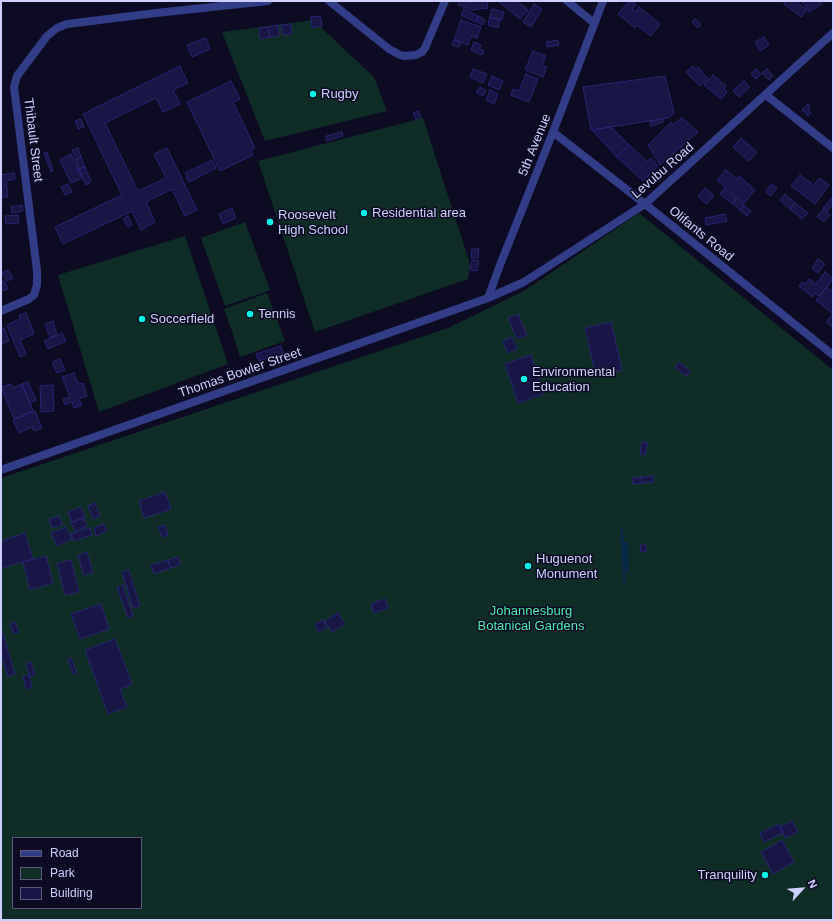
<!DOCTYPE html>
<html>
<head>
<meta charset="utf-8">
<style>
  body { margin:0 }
  #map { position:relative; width:834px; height:921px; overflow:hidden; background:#0c0b23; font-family:Arial,sans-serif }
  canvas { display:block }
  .frame { position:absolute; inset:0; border:2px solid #cdd0ff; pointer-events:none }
  .legend { position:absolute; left:12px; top:837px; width:130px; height:72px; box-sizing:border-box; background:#0c0b23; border:1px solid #595a7b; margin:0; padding:5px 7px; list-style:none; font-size:12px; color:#cdd0ff }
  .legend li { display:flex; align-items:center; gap:8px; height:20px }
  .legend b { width:20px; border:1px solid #595a7b }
  .north { position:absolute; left:782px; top:869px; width:40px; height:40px; -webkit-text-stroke:3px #0c0b23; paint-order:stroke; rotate:64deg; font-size:11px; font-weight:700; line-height:16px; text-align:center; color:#cdd0ff }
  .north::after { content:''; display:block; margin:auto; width:14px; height:18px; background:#cdd0ff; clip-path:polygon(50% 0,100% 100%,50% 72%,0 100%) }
</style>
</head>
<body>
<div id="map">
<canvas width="834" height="921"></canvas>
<div class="frame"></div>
<ul class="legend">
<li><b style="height:5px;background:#323d87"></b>Road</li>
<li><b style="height:11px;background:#0e2d27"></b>Park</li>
<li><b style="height:11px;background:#181646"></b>Building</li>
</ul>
<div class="north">N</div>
</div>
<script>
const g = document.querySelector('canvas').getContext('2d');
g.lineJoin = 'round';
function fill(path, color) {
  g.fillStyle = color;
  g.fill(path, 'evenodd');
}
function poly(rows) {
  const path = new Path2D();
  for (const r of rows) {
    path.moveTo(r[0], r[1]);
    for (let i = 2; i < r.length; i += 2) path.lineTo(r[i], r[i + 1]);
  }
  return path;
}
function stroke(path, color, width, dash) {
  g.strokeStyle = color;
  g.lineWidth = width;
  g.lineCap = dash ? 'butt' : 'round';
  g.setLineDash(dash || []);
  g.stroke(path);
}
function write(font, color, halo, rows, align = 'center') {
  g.font = font + ' Arial,sans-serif';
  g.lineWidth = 3;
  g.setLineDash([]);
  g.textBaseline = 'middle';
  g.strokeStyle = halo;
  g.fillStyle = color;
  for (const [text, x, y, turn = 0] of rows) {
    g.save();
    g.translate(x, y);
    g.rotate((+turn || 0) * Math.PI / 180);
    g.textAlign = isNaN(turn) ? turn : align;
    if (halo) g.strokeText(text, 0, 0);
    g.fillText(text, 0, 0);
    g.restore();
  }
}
const green = poly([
  [313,20,374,77,387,111,265,141,222,32],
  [423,118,470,264,468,279,315,332,258,161],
  [639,213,833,370,833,920,1,920,1,478,448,328,524,291],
  [13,838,141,838,141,908,13,908],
  [245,222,270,290,225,306,201,238],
  [185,236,228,364,99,412,58,275],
  [267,293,285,341,240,357,233,334,224,309]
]);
const water = poly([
  [620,529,623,529,624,542,628,542,629,572,625,572,626,585,623,585]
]);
const building = poly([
  [458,1,487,1,488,8,472,10,459,5,458,1],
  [498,1,517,1,528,10,520,19,498,1],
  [629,1,632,1,636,4,632,9,636,12,639,7,660,24,651,36,637,25,635,28,618,14,629,1],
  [786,1,795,1,807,10,801,17,784,4,786,1],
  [802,1,820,1,822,4,809,12,802,1],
  [534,4,542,9,531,27,523,22,534,4],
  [464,9,478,16,476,22,461,15,464,9],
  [492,9,504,12,502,20,490,17,492,9],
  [320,16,322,26,312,28,311,17,320,16],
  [479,16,485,20,482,25,476,21,479,16],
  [490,17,500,20,498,28,488,25,490,17],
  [695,19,701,24,698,28,692,22,695,19],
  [461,20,481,27,477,38,471,36,468,45,454,40,461,20],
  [291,24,292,34,282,35,281,25,291,24],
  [278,25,279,36,270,37,268,27,278,25],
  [268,27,270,37,260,39,259,28,268,27],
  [764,37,769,45,760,51,755,42,764,37],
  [206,38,210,49,192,57,187,45,206,38],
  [454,40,461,42,459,47,452,45,454,40],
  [558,40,559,45,547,47,546,42,558,40],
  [474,42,481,45,479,49,484,51,482,55,471,50,474,42],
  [533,51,546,56,542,66,547,67,543,77,525,70,533,51],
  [180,66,188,83,173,90,180,104,163,112,156,98,105,123,138,191,166,178,154,154,167,148,197,210,185,216,172,189,146,202,155,222,141,230,132,211,63,244,55,227,122,195,83,114,180,66],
  [693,66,696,69,698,67,708,79,700,86,686,72,693,66],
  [473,69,487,74,483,83,470,77,473,69],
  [756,69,761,74,756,79,751,74,756,69],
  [767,69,773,76,769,80,762,73,767,69],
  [526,74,538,79,529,102,511,95,513,89,519,91,526,74],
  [713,75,726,86,724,89,727,92,721,99,704,85,713,75],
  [492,76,503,81,499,90,488,85,492,76],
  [665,76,674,113,668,118,591,130,583,87,665,76],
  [231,81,240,99,233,102,255,148,251,150,253,155,220,171,187,102,231,81],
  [744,81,750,87,739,97,733,91,744,81],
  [480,87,486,91,483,96,476,92,480,87],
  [490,90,498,94,494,104,486,100,490,90],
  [808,104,810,107,808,110,811,113,808,116,802,110,808,104],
  [418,111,421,117,416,120,413,113,418,111],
  [682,118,698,132,660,165,648,145,671,122,673,125,682,118],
  [81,119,84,127,78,129,75,121,81,119],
  [662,119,663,122,651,126,650,122,662,119],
  [611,127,629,145,617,157,592,130,611,127],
  [342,132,343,136,327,141,326,136,342,132],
  [741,138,757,152,749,161,733,147,741,138],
  [629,145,647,161,651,158,658,166,643,181,617,157,629,145],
  [78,148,81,157,76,160,72,150,78,148],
  [47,152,53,171,51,172,44,153,47,152],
  [71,154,82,178,71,183,60,160,71,154],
  [81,157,85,167,79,169,76,160,81,157],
  [212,160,216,168,189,182,185,173,212,160],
  [85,167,91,182,86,185,79,169,85,167],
  [726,170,737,179,739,176,755,190,744,203,717,180,726,170],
  [14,173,15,179,6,181,8,197,1,198,1,175,14,173],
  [800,175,814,185,819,178,829,185,815,204,791,186,800,175],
  [68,184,72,192,65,195,61,187,68,184],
  [771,184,777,188,771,196,766,192,771,184],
  [705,188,714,195,707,204,698,197,705,188],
  [724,188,736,198,732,204,720,194,724,188],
  [785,194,795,203,790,209,780,200,785,194],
  [832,198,833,205,827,211,823,208,832,198],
  [737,199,744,205,740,210,733,204,737,199],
  [795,203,808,213,802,219,790,209,795,203],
  [22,205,23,211,12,213,11,207,22,205],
  [744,205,751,211,747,216,740,210,744,205],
  [232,208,236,218,223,224,219,214,232,208],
  [824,209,830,215,824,222,817,216,824,209],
  [725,214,727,221,706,225,705,218,725,214],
  [18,215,19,223,6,224,5,216,18,215],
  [128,216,132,225,128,227,123,219,128,216],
  [472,249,479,249,478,258,471,258,472,249],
  [818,259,825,264,818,273,812,268,818,259],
  [472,260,479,261,477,271,470,270,472,260],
  [8,270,13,278,7,281,2,273,8,270],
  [825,272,833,279,819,296,815,293,812,297,799,286,802,282,805,284,809,279,816,284,825,272],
  [4,281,8,289,2,291,1,282,4,281],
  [827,287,833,292,833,314,816,300,827,287],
  [26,313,34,334,20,340,26,354,20,357,7,325,20,319,19,315,26,313],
  [518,314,527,335,517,339,508,318,518,314],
  [833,314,833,326,832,327,826,322,833,314],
  [53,321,57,335,50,337,45,324,53,321],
  [611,322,622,370,596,376,585,328,611,322],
  [4,328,9,341,1,344,1,329,4,328],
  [62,333,66,341,48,349,44,341,62,333],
  [512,337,517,349,508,353,503,341,512,337],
  [281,346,283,353,259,361,256,354,281,346],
  [531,355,544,394,518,403,505,364,531,355],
  [60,359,65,370,57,373,52,362,60,359],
  [679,362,690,371,686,376,675,367,679,362],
  [74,373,78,384,83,383,87,396,79,399,82,405,74,408,72,402,65,405,63,399,70,397,62,377,74,373],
  [28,382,36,400,30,403,22,384,28,382],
  [11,384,13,388,22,384,33,411,14,419,1,387,11,384],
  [53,385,54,411,41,412,40,386,53,385],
  [35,411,42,428,34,431,32,427,19,433,13,420,35,411],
  [642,442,648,443,645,455,640,454,642,442],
  [653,476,654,482,642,483,641,477,653,476],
  [641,477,642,483,633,484,632,478,641,477],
  [165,492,171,509,144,518,139,501,165,492],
  [95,503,100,516,93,519,88,506,95,503],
  [81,507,85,517,72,522,68,512,81,507],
  [59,516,62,525,52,528,49,519,59,516],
  [83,518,87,526,75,531,71,523,83,518],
  [104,524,107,531,96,536,94,528,104,524],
  [165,525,168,535,162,537,158,527,165,525],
  [66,527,72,539,57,546,51,533,66,527],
  [90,528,92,535,74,541,71,534,90,528],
  [25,533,33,559,1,568,1,541,25,533],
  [640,545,646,545,647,551,641,552,640,545],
  [87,552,93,573,84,575,78,555,87,552],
  [46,556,53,583,30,590,23,562,46,556],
  [178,557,180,565,170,568,168,560,178,557],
  [71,560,79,592,65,595,57,563,71,560],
  [168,560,170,568,154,574,151,565,168,560],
  [129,570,140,606,133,608,122,572,129,570],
  [123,585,133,616,128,618,117,587,123,585],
  [385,599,388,608,374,613,371,604,385,599],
  [101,604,109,629,80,639,71,614,101,604],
  [338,613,345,624,332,632,325,621,338,613],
  [323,620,327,628,318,632,315,624,323,620],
  [15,622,19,632,14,634,10,624,15,622],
  [1,627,15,674,8,676,1,653,1,627],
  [115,639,132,684,120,689,127,707,108,714,85,650,115,639],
  [71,658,77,673,73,674,68,659,71,658],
  [31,662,35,675,30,677,26,664,31,662],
  [29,675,32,687,26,689,23,676,29,675],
  [792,821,798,832,785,838,780,827,792,821],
  [779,824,783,833,764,842,760,833,779,824],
  [782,840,794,862,773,874,761,852,782,840]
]);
const street = poly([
  [329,1,389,49,400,55,405,56,416,55,422,52,425,48,445,1],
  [567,1,594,23],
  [766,95,833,148],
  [553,132,645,204,833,355],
  [488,298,500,265,553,132,603,1],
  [1,311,29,299,34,295,37,285,37,271,14,87,17,76,47,36,57,28,67,24,156,13,268,1],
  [1,470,488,298,524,282,645,204,833,33]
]);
const markers = [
  [313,94,4,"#00f8e8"],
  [364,213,4,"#00f8e8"],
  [270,222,4,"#00f8e8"],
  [250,314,4,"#00f8e8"],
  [142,319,4,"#00f8e8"],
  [524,379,4,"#00f8e8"],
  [528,566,4,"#00f8e8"],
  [765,875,4,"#00f8e8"]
];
const poiNames = [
  ["Rugby",321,94],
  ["Residential area",372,213],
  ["Roosevelt",278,215],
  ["High School",278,230],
  ["Tennis",258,314],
  ["Soccerfield",150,319],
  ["Environmental",532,372],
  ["Education",532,387],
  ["Huguenot",536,559],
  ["Monument",536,574],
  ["Tranquility",757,875,"right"]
];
const streetNames = [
  ["Thibault Street",33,140,83],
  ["5th Avenue",535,145,-68],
  ["Levubu Road",663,171,-41],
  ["Olifants Road",701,234,39],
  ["Thomas Bowler Street",240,373,-19]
];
const parkNames = [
  ["Johannesburg",531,611],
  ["Botanical Gardens",531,626]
];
fill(green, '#0e2d27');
fill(water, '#072847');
fill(building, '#181646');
stroke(building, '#282574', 1);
stroke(street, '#323d87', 8);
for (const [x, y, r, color] of markers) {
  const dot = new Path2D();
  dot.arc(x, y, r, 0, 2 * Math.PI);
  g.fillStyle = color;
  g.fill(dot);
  stroke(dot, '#0c0b23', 1.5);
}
write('13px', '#cdd0ff', '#0c0b23', poiNames, 'left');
write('13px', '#cdd0ff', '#0c0b23', streetNames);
write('13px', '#4eeaaa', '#0c0b23', parkNames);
</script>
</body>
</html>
